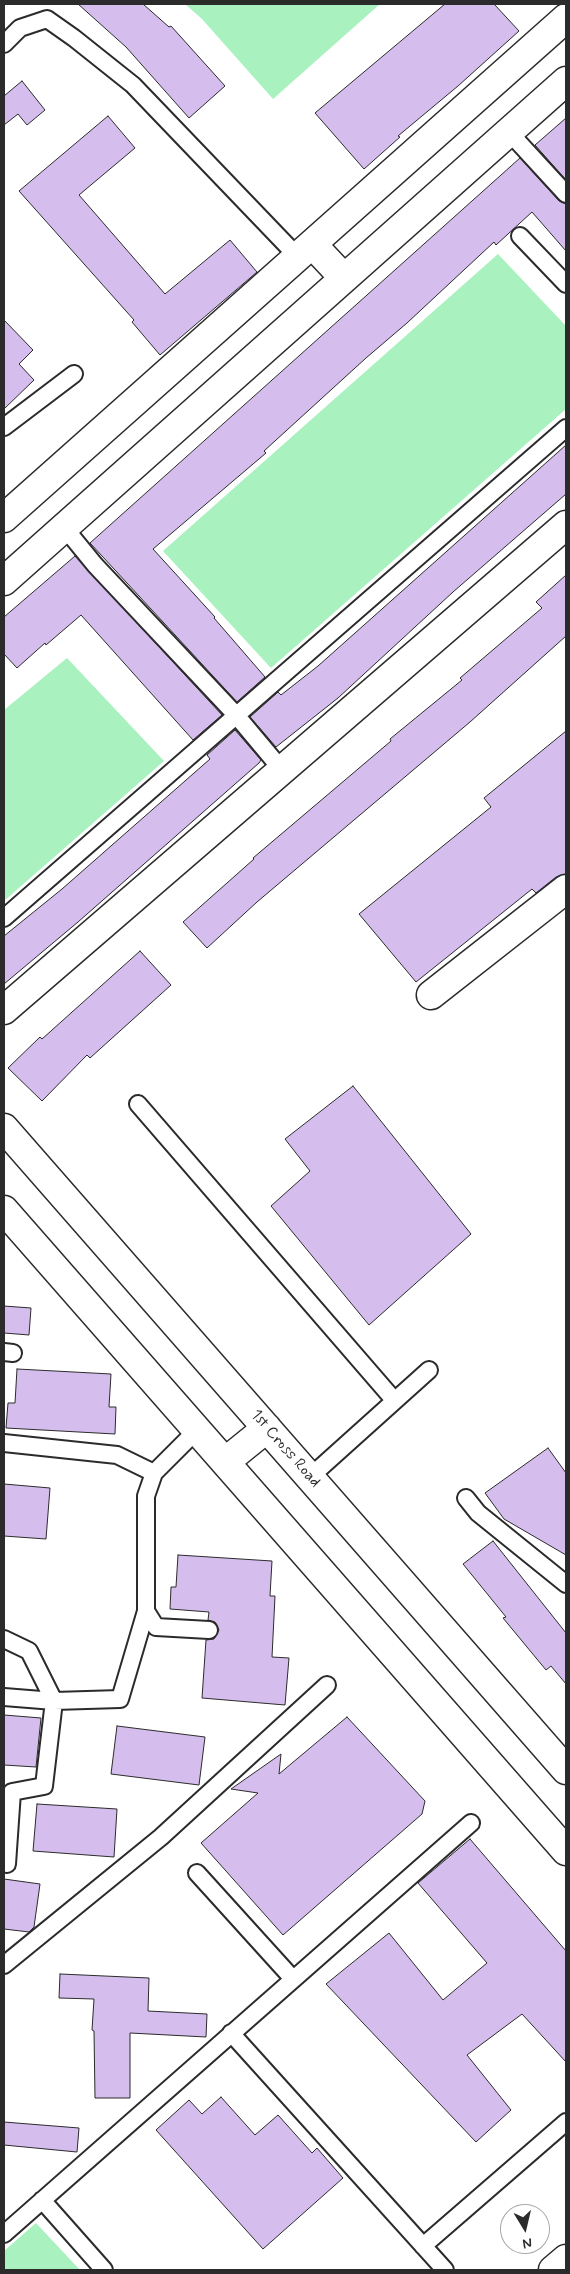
<!DOCTYPE html>
<html>
<head>
<meta charset="utf-8">
<style>
  body { margin:0 }
  #map { position:relative; width:570px; height:2274px; overflow:hidden; background:#fff; font-family:Mynerve,sans-serif }
  canvas { display:block }
  .frame { position:absolute; inset:0; border:5px solid #2b2b2b; pointer-events:none }
  .north { position:absolute; left:500px; top:2204px; width:50px; height:50px; box-sizing:border-box; background:#fff; border:1px solid #aaa; border-radius:50%; rotate:171deg; font-size:14px; font-weight:700; line-height:20px; text-align:center; color:#2b2b2b }
  .north::after { content:''; display:block; margin:auto; width:18px; height:22px; background:#2b2b2b; clip-path:polygon(50% 0,100% 100%,50% 72%,0 100%) }
</style>
</head>
<body>
<div id="map">
<canvas width="570" height="2274"></canvas>
<div class="frame"></div>
<div class="north">N</div>
</div>
<script>
const g = document.querySelector('canvas').getContext('2d');
g.lineJoin = 'round';
function fill(path, color) {
  g.fillStyle = color;
  g.fill(path, 'evenodd');
}
function poly(rows) {
  const path = new Path2D();
  for (const r of rows) {
    path.moveTo(r[0], r[1]);
    for (let i = 2; i < r.length; i += 2) path.lineTo(r[i], r[i + 1]);
  }
  return path;
}
function stroke(path, color, width, dash) {
  g.strokeStyle = color;
  g.lineWidth = width;
  g.lineCap = dash ? 'butt' : 'round';
  g.setLineDash(dash || []);
  g.stroke(path);
}
function write(font, color, halo, rows, align = 'center') {
  g.font = font + ' Mynerve,sans-serif';
  g.lineWidth = 4;
  g.setLineDash([]);
  g.textBaseline = 'middle';
  g.strokeStyle = halo;
  g.fillStyle = color;
  for (const [text, x, y, turn = 0] of rows) {
    g.save();
    g.translate(x, y);
    g.rotate((+turn || 0) * Math.PI / 180);
    g.textAlign = isNaN(turn) ? turn : align;
    if (halo) g.strokeText(text, 0, 0);
    g.fillText(text, 0, 0);
    g.restore();
  }
}
const green = poly([
  [185,4,380,4,273,99,202,19],
  [498,254,566,326,566,409,271,668,163,551],
  [67,658,164,761,4,901,4,710],
  [36,2223,80,2270,4,2270,4,2251]
]);
const building = poly([
  [78,4,143,4,169,27,171,26,225,86,189,118,126,47,78,4],
  [445,4,494,4,519,31,458,86,398,136,400,137,364,169,315,113,445,4],
  [22,81,45,110,27,125,18,114,4,125,4,96,22,81],
  [108,116,135,148,79,195,165,294,230,240,257,272,160,355,132,322,134,320,19,191,108,116],
  [566,118,566,180,535,145,566,118],
  [520,158,559,201,566,204,566,251,532,212,496,245,494,242,407,323,366,358,264,451,266,453,153,549,215,617,214,618,265,677,237,702,90,543,520,158],
  [4,320,33,350,19,364,34,380,4,409,4,320],
  [566,445,566,494,453,592,338,698,276,747,250,717,278,692,281,695,318,666,566,445],
  [75,556,222,715,193,740,81,615,46,645,45,643,17,668,4,654,4,617,75,556],
  [566,575,566,636,470,722,257,902,207,948,183,922,254,859,253,858,391,741,390,739,462,680,460,678,542,608,536,602,566,575],
  [235,730,261,760,259,763,78,922,4,984,4,936,62,889,210,759,207,755,235,730],
  [566,731,566,874,556,877,536,893,532,889,416,982,359,914,491,807,484,798,566,731],
  [140,951,171,985,90,1058,87,1055,42,1101,8,1068,40,1037,42,1039,140,951],
  [353,1086,471,1234,369,1325,271,1206,310,1171,285,1139,353,1086],
  [4,1306,31,1308,29,1335,4,1333,4,1306],
  [17,1369,111,1374,109,1407,116,1407,115,1434,6,1428,8,1403,15,1403,17,1369],
  [548,1448,566,1473,566,1555,504,1519,485,1493,548,1448],
  [4,1484,50,1488,46,1539,4,1536,4,1484],
  [493,1541,566,1633,566,1684,551,1666,546,1670,503,1618,506,1617,463,1564,493,1541],
  [178,1555,272,1561,270,1596,275,1596,272,1657,289,1658,285,1705,202,1698,206,1640,214,1639,219,1630,215,1622,208,1620,209,1612,170,1609,171,1587,176,1587,178,1555],
  [4,1715,41,1718,36,1767,4,1765,4,1715],
  [347,1717,425,1801,422,1814,283,1935,201,1843,258,1793,231,1789,281,1754,279,1774,347,1717],
  [117,1726,205,1737,199,1785,111,1774,117,1726],
  [37,1804,117,1809,114,1857,33,1851,37,1804],
  [470,1839,566,1951,566,2062,522,2014,467,2055,511,2110,476,2142,326,1984,389,1933,443,2000,487,1963,418,1883,470,1839],
  [4,1879,40,1884,34,1927,29,1932,4,1929,4,1879],
  [60,1974,149,1978,148,2011,207,2014,206,2037,130,2033,130,2098,95,2098,94,2031,92,2030,94,1999,59,1998,60,1974],
  [221,2097,255,2135,278,2115,312,2153,317,2148,343,2178,263,2249,156,2130,189,2100,202,2114,221,2097],
  [4,2122,79,2128,77,2152,4,2145,4,2122]
]);
const lane = poly([
  [4,44,20,28,47,19,74,38,133,85,297,256],
  [509,132,566,194],
  [520,236,566,284],
  [4,427,74,374],
  [64,527,95,565,236,715,282,770],
  [4,918,566,428],
  [138,1104,394,1400],
  [4,1352,13,1353],
  [4,1443,117,1455,154,1473,146,1496,146,1611],
  [154,1473,197,1430],
  [310,1477,429,1370],
  [466,1498,478,1513,566,1584],
  [4,1639,29,1651,54,1701],
  [4,1697,54,1701],
  [7,1864,12,1792,44,1786,54,1701,120,1699,146,1611,156,1627,209,1630],
  [197,1873,293,1979],
  [4,1965,161,1837,327,1685],
  [231,2033,445,2270],
  [42,2200,104,2270],
  [4,2234,471,1823],
  [423,2246,566,2122]
]);
const street = poly([
  [431,995,566,889],
  [4,1010,566,525]
]);
const secondary = poly([
  [312,244,344,278],
  [4,518,566,18],
  [4,581,566,81],
  [4,1128,566,1770],
  [4,1210,566,1851],
  [225,1462,267,1428],
  [553,2270,566,2259]
]);
const streetNames = [
  ["1st Cross Road",285,1449,49]
];
fill(green, '#a9f1bf');
fill(building, '#d5beed');
stroke(building, '#2b2b2b', 1);
stroke(lane, '#2b2b2b', 20);
stroke(street, '#2b2b2b', 31);
stroke(secondary, '#2b2b2b', 31);
stroke(lane, '#fff', 16);
stroke(street, '#fff', 28);
stroke(secondary, '#fff', 28);
write('16px', '#2b2b2b', '#fff', streetNames);
</script>
</body>
</html>
